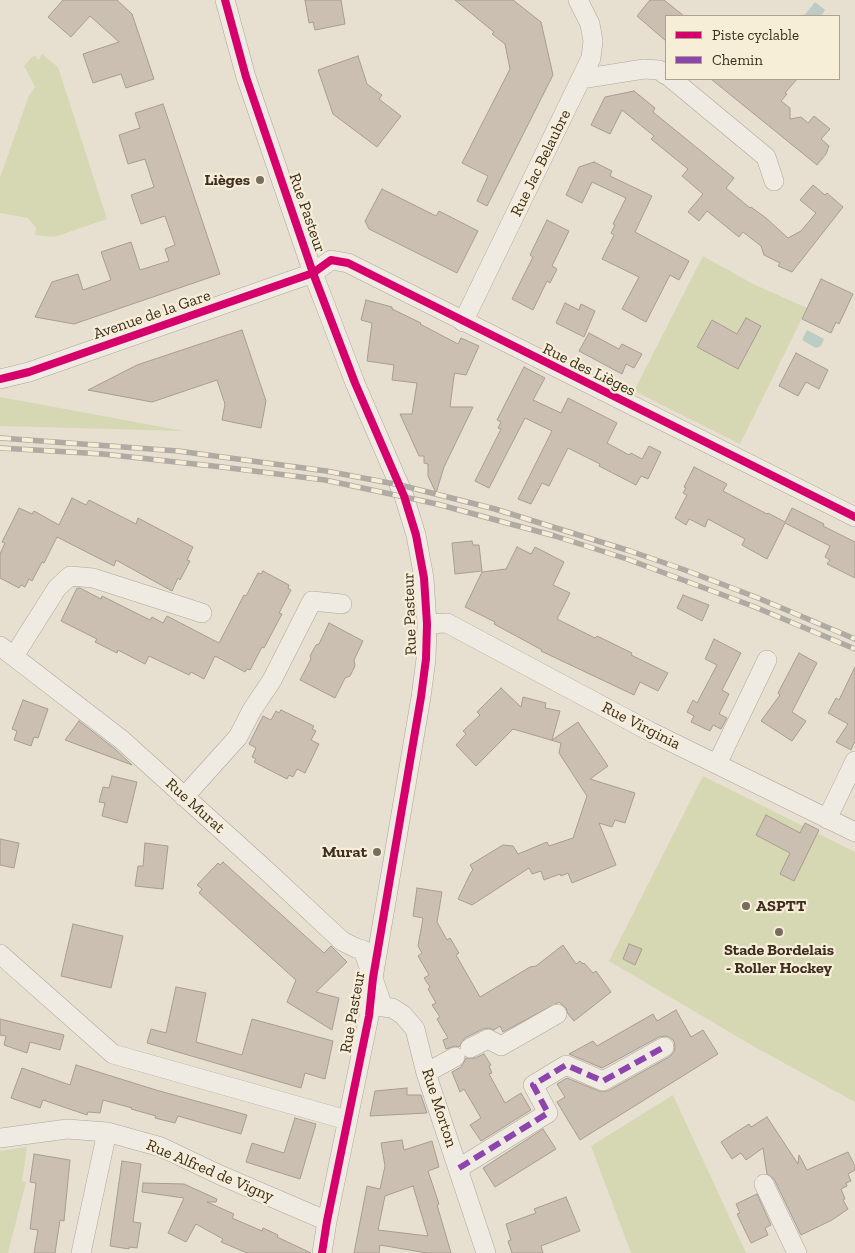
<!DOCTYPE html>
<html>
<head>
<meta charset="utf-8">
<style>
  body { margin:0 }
  #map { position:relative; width:855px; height:1253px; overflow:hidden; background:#e7e0d1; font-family:"Zilla Slab",serif }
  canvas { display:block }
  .legend { position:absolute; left:665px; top:15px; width:175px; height:65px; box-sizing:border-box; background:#f7eed8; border:1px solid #ada18e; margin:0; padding:6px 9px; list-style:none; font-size:15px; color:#3d2e20 }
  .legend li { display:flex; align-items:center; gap:10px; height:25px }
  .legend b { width:25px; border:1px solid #ada18e }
</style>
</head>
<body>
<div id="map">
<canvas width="855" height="1253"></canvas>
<ul class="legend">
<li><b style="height:6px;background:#d6006c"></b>Piste cyclable</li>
<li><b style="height:6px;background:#8e44ad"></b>Chemin</li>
</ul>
</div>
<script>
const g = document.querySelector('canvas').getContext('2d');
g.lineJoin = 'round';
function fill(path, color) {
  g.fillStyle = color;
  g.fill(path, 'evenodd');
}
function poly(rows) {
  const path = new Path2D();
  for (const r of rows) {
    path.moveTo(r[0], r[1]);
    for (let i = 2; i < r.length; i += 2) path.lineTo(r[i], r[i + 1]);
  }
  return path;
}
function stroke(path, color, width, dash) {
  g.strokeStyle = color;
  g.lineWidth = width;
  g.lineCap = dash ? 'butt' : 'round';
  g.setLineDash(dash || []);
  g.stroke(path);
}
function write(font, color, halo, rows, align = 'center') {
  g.font = font + ' "Zilla Slab",serif';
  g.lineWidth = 4.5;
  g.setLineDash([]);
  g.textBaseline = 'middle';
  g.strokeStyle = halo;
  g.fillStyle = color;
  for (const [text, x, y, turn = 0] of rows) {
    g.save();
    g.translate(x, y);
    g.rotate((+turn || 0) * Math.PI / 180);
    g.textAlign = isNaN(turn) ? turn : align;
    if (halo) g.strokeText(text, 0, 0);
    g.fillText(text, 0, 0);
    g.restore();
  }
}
const green = poly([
  [42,54,58,67,107,219,54,237,35,235,36,228,28,218,0,213,0,178,29,95,35,87,24,66,34,55,39,60],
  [703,256,753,284,807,308,740,444,634,391],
  [0,397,184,431,0,426],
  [703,776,855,852,855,1102,753,1046,609,961],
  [673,1095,746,1253,631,1253,591,1146],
  [27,1147,22,1181,26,1182,8,1253,0,1253,0,1151]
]);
const water = poly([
  [815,2,825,10,821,16,804,16],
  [807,330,824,339,821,346,816,348,802,340]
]);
const building = poly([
  [63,0,117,0,132,14,154,79,126,88,121,74,93,83,83,54,119,42,90,16,71,37,48,17,63,0],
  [305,0,341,0,345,24,315,30,313,22,309,23,305,0],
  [455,0,513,0,541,22,553,75,487,206,477,201,488,176,462,163,510,69,505,44,492,34,494,32,455,0],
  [650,0,664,0,684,16,666,16,666,41,637,16,650,0],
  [358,56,367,84,382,95,379,99,401,116,377,147,333,114,318,70,358,56],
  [711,79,797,79,785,93,787,94,781,101,790,108,790,119,801,117,808,123,814,116,830,129,821,139,829,146,826,154,817,165,711,79],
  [634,91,655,108,653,112,734,178,726,188,750,208,751,207,766,218,788,238,801,231,816,213,800,200,813,185,825,195,827,193,843,207,792,272,778,266,780,263,764,255,761,246,743,232,739,237,707,211,699,221,688,212,703,194,682,176,688,169,651,139,654,136,622,110,610,134,591,125,605,97,634,91],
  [163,104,220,274,74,324,35,317,52,282,78,274,83,290,111,280,101,252,131,242,140,270,169,261,165,249,175,245,165,216,141,224,131,195,154,187,145,159,128,164,119,135,140,128,135,113,163,104],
  [594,162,612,171,610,176,652,196,635,232,689,261,679,280,670,275,646,322,622,309,639,277,602,259,614,235,611,233,615,225,613,224,626,198,592,182,582,203,566,195,579,167,594,162],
  [382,189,436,216,439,211,478,231,457,273,369,229,365,221,382,189],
  [547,220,569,231,552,266,557,269,550,283,547,281,533,310,512,299,533,257,530,255,547,220],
  [821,279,853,294,839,324,836,322,831,333,802,319,821,279],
  [366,300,392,307,392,309,421,323,420,324,458,344,461,338,479,346,466,375,455,373,454,376,450,407,473,407,444,467,436,493,428,476,428,464,424,463,424,456,419,456,400,414,412,414,417,383,392,380,394,365,367,361,372,323,361,320,366,300],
  [565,303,579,310,581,304,595,311,584,337,556,323,565,303],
  [746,318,761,326,738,369,697,347,712,320,737,334,746,318],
  [242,330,266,401,261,428,222,420,225,404,217,380,152,402,88,390,137,365,242,330],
  [589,333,619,349,622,344,642,354,634,368,626,364,622,374,579,351,589,333],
  [796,353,828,370,819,389,806,382,798,396,779,386,796,353],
  [524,367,545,378,533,400,561,413,568,398,617,423,607,443,629,455,631,453,642,459,649,446,661,452,648,479,641,476,636,485,599,466,600,464,568,448,549,486,542,483,531,504,518,499,552,431,525,418,489,488,475,481,501,429,498,428,501,422,497,420,524,367],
  [694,467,727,484,723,491,767,514,768,513,785,522,792,508,824,524,823,526,855,542,855,578,827,564,830,560,825,557,830,546,785,523,767,559,742,545,745,539,708,519,705,527,689,519,686,525,675,518,687,495,683,493,686,488,684,487,694,467],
  [72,498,86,505,89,500,136,524,138,518,193,547,187,560,190,561,180,580,178,578,172,591,116,560,114,566,57,537,44,563,42,562,32,581,29,579,25,587,21,585,19,588,0,578,0,554,5,543,2,542,19,508,32,514,34,511,59,525,72,498],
  [472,541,473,545,479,545,482,571,455,574,452,543,472,541],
  [517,547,531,554,535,547,564,562,553,585,570,593,557,619,595,638,597,636,632,653,631,655,668,673,658,691,640,682,634,695,541,651,542,650,494,624,495,622,465,607,482,572,506,569,517,547],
  [263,571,289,585,288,588,291,590,279,613,282,614,264,648,262,647,250,670,247,669,245,672,215,656,204,679,191,672,189,675,149,656,145,664,118,650,117,653,95,642,97,639,61,621,76,590,77,588,80,588,101,599,102,596,150,620,152,617,163,623,167,616,219,643,244,595,246,596,258,573,261,574,263,571],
  [683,595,709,605,702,621,677,608,683,595],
  [329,623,363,641,354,660,355,666,350,676,345,678,335,698,300,680,311,659,310,656,316,645,319,644,329,623],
  [714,639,741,653,722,690,729,694,719,714,727,718,721,729,713,725,710,731,691,722,694,716,687,712,693,700,697,703,717,665,705,659,714,639],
  [799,653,817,663,792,712,806,721,792,741,761,721,780,695,778,693,799,653],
  [855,667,855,741,851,750,836,742,848,724,828,713,836,698,839,700,855,667],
  [501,688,521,707,523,697,546,703,545,708,560,711,552,740,578,722,608,766,590,779,635,793,625,823,615,820,612,827,599,823,616,865,572,883,568,873,561,876,560,874,544,880,541,871,532,874,529,868,472,905,458,899,471,872,473,870,470,865,503,845,513,846,518,854,547,842,549,846,573,838,587,796,559,753,561,743,513,729,476,766,456,745,466,734,463,731,480,715,477,712,501,688],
  [23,700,48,709,38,738,34,737,31,746,14,740,17,731,12,729,23,700],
  [281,710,314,726,312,729,316,731,311,740,319,744,305,773,297,769,293,777,289,775,287,779,254,762,256,759,252,757,256,748,249,744,263,716,271,720,276,711,279,713,281,710],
  [79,721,115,749,132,765,65,740,79,721],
  [112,776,137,782,127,823,102,816,105,803,99,802,103,787,109,788,112,776],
  [766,815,800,833,805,823,819,830,794,881,780,874,790,853,756,835,766,815],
  [0,839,19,843,14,868,0,865,0,839],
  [145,843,168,846,163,889,135,886,138,866,143,866,145,843],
  [223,862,324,953,331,946,347,962,316,992,339,998,332,1030,287,1002,296,980,199,893,202,889,197,885,218,863,220,865,223,862],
  [417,888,442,892,437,922,447,940,450,938,459,953,456,955,480,997,530,967,536,966,563,945,576,964,580,961,583,964,584,963,593,973,596,971,611,992,574,1021,568,1014,566,1008,559,1002,503,1032,500,1026,494,1030,489,1028,483,1029,465,1038,459,1047,455,1046,446,1049,443,1040,448,1038,437,1019,440,1017,432,1005,436,1003,428,989,430,987,424,978,429,975,418,956,422,953,418,946,423,918,413,916,417,888],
  [73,924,123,936,111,988,61,976,73,924],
  [629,944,642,949,635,965,623,959,629,944],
  [176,987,206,993,196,1042,242,1055,252,1019,333,1041,325,1079,305,1073,301,1088,147,1043,151,1029,166,1033,176,987],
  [676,1010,691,1037,703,1030,718,1054,580,1140,557,1102,565,1097,557,1084,567,1078,599,1091,608,1091,669,1057,674,1052,675,1047,674,1041,669,1037,665,1036,659,1037,602,1068,569,1054,593,1041,597,1046,653,1014,657,1021,676,1010],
  [0,1019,64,1035,60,1050,30,1042,27,1053,4,1045,6,1036,0,1035,0,1019],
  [484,1054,491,1065,489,1066,492,1073,489,1074,505,1103,521,1093,531,1110,481,1141,470,1125,481,1118,464,1089,460,1092,452,1072,461,1067,466,1058,475,1058,484,1054],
  [76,1065,156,1090,247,1115,241,1134,178,1116,175,1123,155,1118,156,1116,131,1109,132,1108,103,1100,100,1113,88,1112,87,1115,43,1100,40,1108,11,1098,22,1068,70,1085,76,1065],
  [407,1088,407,1095,421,1095,427,1113,370,1116,375,1091,407,1088],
  [767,1117,798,1164,799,1155,807,1170,848,1152,855,1166,855,1170,848,1174,851,1181,846,1183,847,1186,841,1189,845,1199,843,1200,848,1209,832,1220,801,1235,774,1179,767,1174,763,1148,746,1160,741,1153,732,1159,721,1142,749,1124,751,1127,767,1117],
  [295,1118,316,1124,300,1179,246,1162,252,1143,284,1153,295,1118],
  [543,1129,556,1149,495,1187,483,1168,543,1129],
  [402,1140,404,1150,432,1141,439,1167,428,1171,439,1204,437,1205,451,1253,427,1253,380,1245,379,1253,354,1253,367,1186,380,1189,385,1166,381,1143,402,1140],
  [413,1186,428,1236,378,1230,385,1196,413,1186],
  [34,1154,70,1160,64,1221,60,1220,55,1253,34,1253,38,1230,30,1229,36,1183,30,1182,34,1154],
  [122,1161,141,1164,133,1222,141,1223,137,1248,129,1247,129,1249,110,1246,122,1161],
  [143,1183,184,1184,217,1199,216,1202,207,1202,234,1214,232,1218,262,1231,263,1228,278,1235,277,1237,311,1253,247,1253,221,1242,223,1239,196,1224,186,1242,168,1233,184,1198,142,1192,143,1183],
  [757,1194,771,1225,765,1228,768,1235,751,1243,737,1214,740,1213,736,1204,757,1194],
  [566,1197,580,1231,541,1246,543,1253,512,1253,508,1241,511,1240,506,1224,536,1213,534,1209,566,1197]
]);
const minor = poly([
  [225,0,246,77,313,273,355,383,404,496,416,535,424,578,427,624,426,659,421,697,373,978,369,1016,327,1221,322,1253],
  [581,79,644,69,659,70,666,75],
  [672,79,766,157,774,181],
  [463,322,591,58,593,41,590,24,578,0],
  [0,379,29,372,313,273,331,260,348,263,855,517],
  [427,624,447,623,649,731,855,832],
  [0,646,122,740,268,872,342,941,356,948,363,950,383,1007,392,1008,403,1015,415,1029,426,1073,486,1253],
  [14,656,57,588,70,576,93,578,202,613],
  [717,764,767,660],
  [184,797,238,737,252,710,272,680,312,601,342,604],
  [827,819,855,761],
  [0,954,113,1054,347,1120],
  [470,1048,488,1039,501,1046,557,1014],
  [426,1073,455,1057],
  [0,1138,67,1129,107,1132,161,1147,220,1175,327,1221],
  [459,1168,548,1113,533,1085,566,1065,603,1081,664,1047],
  [764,1184,797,1253],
  [81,1253,107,1132]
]);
const rail = poly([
  [0,438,178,451,326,471,400,485,495,509,630,551,685,570,758,598,855,639],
  [0,448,103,454,222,467,325,480,437,504,555,536,627,559,755,607,855,649]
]);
const quiet = poly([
  [459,1168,548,1113,533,1085,566,1065,603,1081,664,1047]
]);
const cycleway = poly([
  [225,0,246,77,313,273,355,383,404,496,416,535,424,578,427,624,426,659,421,697,373,978,369,1016,327,1221,322,1253],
  [0,379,29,372,313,273,331,260,348,263,855,517]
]);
const markers = [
  [260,180,5,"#786c5e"],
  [377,852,5,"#786c5e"],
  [746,906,5,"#786c5e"],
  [779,932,5,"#786c5e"]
];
const streetNames = [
  ["Rue Jac Belaubre",541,163,-64],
  ["Rue Pasteur",307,213,71],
  ["Avenue de la Gare",152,315,-19],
  ["Rue des Lièges",589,370,26],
  ["Rue Pasteur",410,614,-92],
  ["Rue Virginia",641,726,27],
  ["Rue Murat",195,806,42],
  ["Rue Pasteur",353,1012,-80],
  ["Rue Morton",439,1108,72],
  ["Rue Alfred de Vigny",210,1171,23]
];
const poiNames = [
  ["Lièges",250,180],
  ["Murat",367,852],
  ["ASPTT",756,906,"left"],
  ["Stade Bordelais",779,950,"center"],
  ["- Roller Hockey",779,968,"center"]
];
fill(green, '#d6d7b3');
fill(water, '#bcccc2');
fill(building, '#cbbfb2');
stroke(building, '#a89c90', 1);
stroke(minor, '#ada599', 20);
stroke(minor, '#efebe3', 19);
stroke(rail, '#afaaa2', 5.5);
stroke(rail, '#f7eed8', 4, [11]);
stroke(quiet, '#8e44ad', 6, [12, 6]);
stroke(cycleway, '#d6006c', 8);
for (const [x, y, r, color] of markers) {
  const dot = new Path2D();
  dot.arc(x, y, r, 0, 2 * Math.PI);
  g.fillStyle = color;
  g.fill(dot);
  stroke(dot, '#f7eed8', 2);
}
write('16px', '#3d2e20', '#f7eed8', streetNames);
write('bold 16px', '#3d2e20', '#f7eed8', poiNames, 'right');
</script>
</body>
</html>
